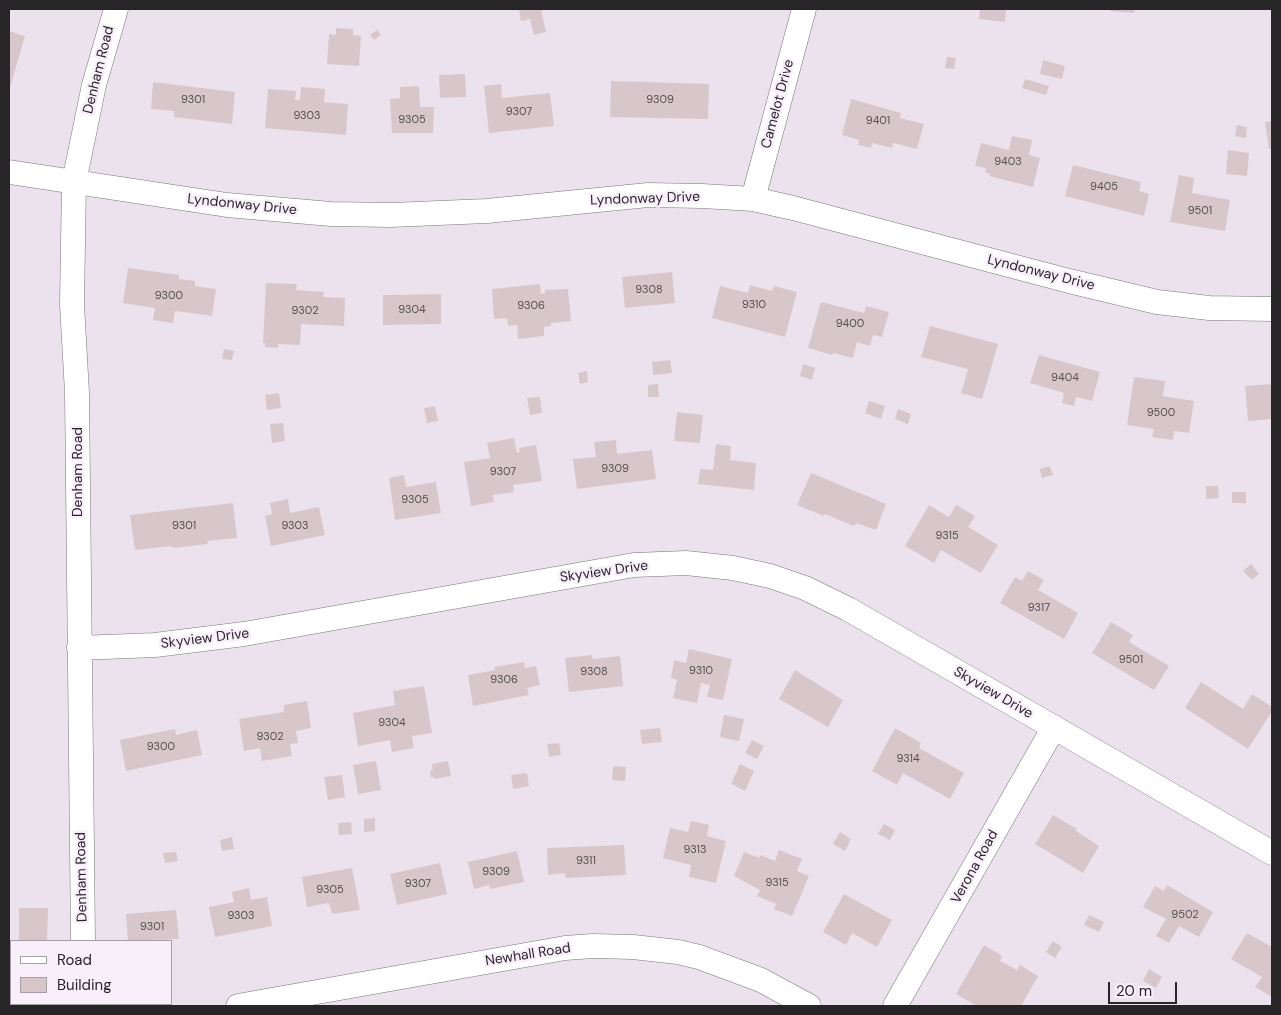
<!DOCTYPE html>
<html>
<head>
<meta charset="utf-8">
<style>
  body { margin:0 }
  #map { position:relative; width:1281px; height:1015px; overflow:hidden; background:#ece2ee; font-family:"DM Sans",sans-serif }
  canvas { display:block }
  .frame { position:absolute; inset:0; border:10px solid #282529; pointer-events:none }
  .legend { position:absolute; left:10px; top:940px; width:162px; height:65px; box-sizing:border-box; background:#f9effb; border:1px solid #a59ea7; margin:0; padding:6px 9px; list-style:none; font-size:15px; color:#282529 }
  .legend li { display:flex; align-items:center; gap:10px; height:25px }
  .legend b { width:25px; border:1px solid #a59ea7 }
  .scale { position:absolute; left:1108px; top:982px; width:69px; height:22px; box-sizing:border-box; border:2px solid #282529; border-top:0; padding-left:6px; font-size:15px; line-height:18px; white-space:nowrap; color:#282529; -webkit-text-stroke:4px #f9effb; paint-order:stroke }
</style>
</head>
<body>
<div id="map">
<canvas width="1281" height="1015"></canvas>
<div class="frame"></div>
<ul class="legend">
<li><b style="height:6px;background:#fff"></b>Road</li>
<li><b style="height:14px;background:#d7c7cb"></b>Building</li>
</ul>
<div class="scale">20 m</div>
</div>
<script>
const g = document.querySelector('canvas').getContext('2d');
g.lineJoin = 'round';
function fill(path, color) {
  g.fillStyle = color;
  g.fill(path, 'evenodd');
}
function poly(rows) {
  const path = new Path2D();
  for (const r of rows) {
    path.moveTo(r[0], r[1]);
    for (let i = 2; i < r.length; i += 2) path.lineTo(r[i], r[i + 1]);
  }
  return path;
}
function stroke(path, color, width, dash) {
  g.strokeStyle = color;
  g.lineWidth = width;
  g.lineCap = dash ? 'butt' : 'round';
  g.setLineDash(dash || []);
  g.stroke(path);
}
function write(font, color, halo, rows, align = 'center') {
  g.font = font + ' "DM Sans",sans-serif';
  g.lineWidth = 5;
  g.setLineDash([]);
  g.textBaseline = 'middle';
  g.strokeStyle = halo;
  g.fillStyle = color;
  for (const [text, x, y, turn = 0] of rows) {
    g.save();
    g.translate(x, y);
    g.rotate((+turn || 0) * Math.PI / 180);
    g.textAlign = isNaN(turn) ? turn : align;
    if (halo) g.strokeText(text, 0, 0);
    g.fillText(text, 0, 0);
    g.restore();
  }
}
const building = poly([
  [523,9,541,9,546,32,534,35,530,19,521,21,519,10],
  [980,9,1006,9,1005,22,979,19],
  [1110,9,1135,9,1134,13,1110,11],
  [336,28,353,29,353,35,361,36,359,66,327,64,329,34,336,35],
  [377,30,381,35,374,40,370,35],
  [9,31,25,36,9,91],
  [947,57,956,58,954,69,945,68],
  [1043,60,1065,66,1062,79,1040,74],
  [465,74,466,97,440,98,439,75],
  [1025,79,1049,86,1046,95,1022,88],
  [611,81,709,84,708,119,610,117],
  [153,82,235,92,232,124,174,117,174,111,151,109],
  [501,84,502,98,550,93,554,126,489,133,484,86],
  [419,86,420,107,434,107,433,133,392,133,390,99,400,98,400,87],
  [301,87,325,89,324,102,348,104,346,135,265,128,268,89,296,91,295,100,300,100],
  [851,99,901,113,900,118,924,124,917,149,893,143,892,148,872,143,871,148,858,145,859,140,842,135],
  [1272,121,1272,148,1269,149,1265,122],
  [1237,125,1247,127,1246,138,1235,136],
  [1012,136,1032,140,1029,155,1040,158,1033,187,989,176,990,174,985,172,986,168,975,166,981,143,1009,150],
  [1228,150,1249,153,1247,176,1226,174],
  [1073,165,1141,182,1139,191,1149,194,1144,216,1065,196],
  [1179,175,1194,178,1192,193,1230,200,1225,231,1170,222],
  [128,268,179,275,179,279,195,281,195,286,216,289,212,316,175,311,173,323,153,320,155,308,123,303],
  [672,272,675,303,625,308,622,277],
  [266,283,297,284,296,290,324,292,323,297,345,298,344,326,301,324,300,345,278,344,278,348,265,347,265,343,263,343],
  [540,284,541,294,545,293,545,290,568,289,571,321,551,323,551,326,544,327,544,336,518,339,517,325,508,326,507,318,494,319,492,289],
  [750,285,772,291,774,286,797,292,785,337,712,318,720,286,748,293],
  [441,294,441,324,383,325,383,295],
  [821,302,864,313,866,306,889,312,882,337,873,335,870,346,857,342,853,358,833,353,832,355,808,348],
  [930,326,998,344,982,399,961,393,968,369,921,357],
  [224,349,234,351,232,360,222,359],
  [1039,355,1100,372,1092,401,1076,397,1074,406,1062,403,1064,393,1030,383],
  [670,360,672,373,653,375,652,362],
  [803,364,815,368,812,380,800,376],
  [587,371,588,382,580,384,578,373],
  [1134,377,1165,381,1163,396,1194,401,1189,433,1174,431,1173,440,1152,437,1154,429,1127,425],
  [658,384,659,397,648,397,648,385],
  [1272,384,1272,419,1248,421,1245,386],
  [279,393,281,408,267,410,265,395],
  [540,397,542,413,530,415,527,398],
  [869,401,885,406,881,419,865,413],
  [435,406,438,421,427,423,424,408],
  [898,409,911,414,908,424,895,419],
  [677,412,703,415,700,443,674,441],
  [283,423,285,441,272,443,270,424],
  [514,438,517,453,520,452,519,448,536,445,542,481,513,485,514,492,493,495,494,502,471,506,464,462,490,458,487,443],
  [616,440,617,454,652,450,656,479,577,489,573,459,596,457,594,442],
  [716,444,731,446,730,460,756,463,754,490,698,484,700,469,713,470],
  [1050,466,1053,475,1042,478,1040,469],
  [811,473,886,504,876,530,856,523,854,526,825,514,824,516,797,505],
  [404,475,406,487,436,482,441,513,395,520,389,478],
  [1206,486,1218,486,1219,498,1206,499],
  [1232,492,1246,492,1246,503,1232,503],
  [288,499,290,513,319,507,325,535,271,546,265,516,272,514,270,503],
  [233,503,237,538,207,541,208,544,173,548,172,546,135,550,130,515],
  [929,505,949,517,956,505,975,516,968,527,998,545,981,573,941,550,934,563,905,546],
  [1251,564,1259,574,1252,580,1243,571],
  [1028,571,1044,580,1038,590,1078,613,1064,639,1000,603,1015,577,1022,581],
  [1111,622,1133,635,1129,642,1169,666,1154,690,1092,653],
  [689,649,732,659,723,700,707,697,710,685,701,683,697,703,673,698,677,680,671,678,674,660,686,663],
  [592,655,593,659,620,656,623,686,569,692,565,658],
  [524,662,525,668,536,666,540,685,527,688,529,695,473,706,468,675,495,670,494,667],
  [795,670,843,700,828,727,779,699],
  [1201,682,1243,709,1252,694,1272,707,1272,711,1248,749,1185,708],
  [424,686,432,733,412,736,414,748,392,752,390,740,358,746,353,713,395,705,393,691],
  [307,701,311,728,296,731,298,743,290,744,292,756,262,761,260,748,244,751,239,719,284,712,284,705],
  [724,715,744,719,739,741,720,737],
  [660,728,662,742,642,744,640,730],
  [895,728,921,743,919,748,964,773,950,799,903,773,897,785,872,771],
  [175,729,176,735,197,730,202,755,126,771,120,740],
  [752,740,764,746,757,759,745,753],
  [559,743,561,755,549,757,547,744],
  [376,761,381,790,358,794,353,765],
  [448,761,451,776,435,779,434,777,431,778,430,770,433,770,432,764],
  [740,764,754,771,745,791,731,784],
  [613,766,626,767,625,781,612,780],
  [527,773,529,786,513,789,511,775],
  [342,775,345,797,328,800,324,777],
  [1053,815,1077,829,1076,831,1099,846,1083,873,1035,844],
  [375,818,375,831,364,832,364,819],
  [691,821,709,825,707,836,726,841,716,883,689,877,691,865,663,858,670,828,688,832],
  [351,822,352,834,339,835,338,823],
  [884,824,895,830,890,840,878,834],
  [840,832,851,839,845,851,833,844],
  [232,837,234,849,222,851,220,840],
  [624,845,626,875,566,878,565,873,548,875,547,848],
  [779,850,802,859,797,871,809,876,792,916,774,909,776,904,757,896,760,890,734,876,744,852,759,858,760,855,775,861],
  [517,851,524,882,490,889,489,885,474,889,468,862],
  [176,852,178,861,165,863,163,853],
  [440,863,447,894,397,905,390,874],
  [352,868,360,910,332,914,329,903,307,907,302,877],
  [1167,885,1213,912,1199,937,1179,926,1169,943,1156,936,1166,919,1143,907,1155,886,1164,891],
  [249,888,251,900,267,897,272,926,215,937,209,907,234,902,232,892],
  [844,894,892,920,877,947,852,933,846,945,823,932],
  [19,908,48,908,47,941,19,941],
  [176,910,179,939,128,941,126,914],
  [1089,915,1104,922,1099,932,1084,925],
  [1247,933,1272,947,1272,997,1255,987,1262,977,1231,959],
  [1053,941,1062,947,1055,958,1046,952],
  [984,945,1002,956,1000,961,1017,970,1020,965,1038,976,1021,1006,977,1006,956,994],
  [1149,969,1162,977,1156,988,1143,981]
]);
const street = poly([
  [9,172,227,205,331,214,391,215,487,211,648,195,702,196,753,199,793,208,1069,281,1157,302,1209,308,1272,309],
  [753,199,804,9],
  [79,648,155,645,244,634,634,565,686,563,733,568,770,576,805,588,848,609,1272,853],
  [83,941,77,393,72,304,74,182,94,85,116,9],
  [82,1006,82,1004],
  [238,1006,565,948,593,946,633,947,678,952,699,957,761,980,809,1006],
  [895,1006,1054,727]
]);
const numberNames = [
  ["9301",193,100],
  ["9309",660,100],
  ["9307",519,112],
  ["9303",307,116],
  ["9305",412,120],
  ["9401",878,121],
  ["9403",1008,162],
  ["9405",1104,187],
  ["9501",1200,211],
  ["9308",649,290],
  ["9300",169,296],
  ["9310",754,305],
  ["9306",531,306],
  ["9304",412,310],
  ["9302",305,311],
  ["9400",850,324],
  ["9404",1065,378],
  ["9500",1161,413],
  ["9309",615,469],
  ["9307",503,472],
  ["9305",415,500],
  ["9301",184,526],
  ["9303",295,526],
  ["9315",947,536],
  ["9317",1039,608],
  ["9501",1131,660],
  ["9310",701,671],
  ["9308",594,672],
  ["9306",504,680],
  ["9304",392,723],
  ["9302",270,737],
  ["9300",161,747],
  ["9314",908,759],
  ["9313",695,850],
  ["9311",586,861],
  ["9309",496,872],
  ["9315",777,883],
  ["9307",418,884],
  ["9305",330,890],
  ["9502",1185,915],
  ["9303",241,916],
  ["9301",152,927]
];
const streetNames = [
  ["Denham Road",99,70,-76],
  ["Camelot Drive",778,104,-75],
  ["Lyndonway Drive",645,199,-2],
  ["Lyndonway Drive",242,205,6],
  ["Lyndonway Drive",1041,273,14],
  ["Denham Road",78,472,-90],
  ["Skyview Drive",604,572,-8],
  ["Skyview Drive",205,639,-7],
  ["Skyview Drive",993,693,30],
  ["Verona Road",975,867,-61],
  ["Denham Road",82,877,-91],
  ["Newhall Road",528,955,-9]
];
fill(building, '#d7c7cb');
stroke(street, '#7c737e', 25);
stroke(street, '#fff', 24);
write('11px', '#544e52', null, numberNames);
write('14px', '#282529', '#f9effb', streetNames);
</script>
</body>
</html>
